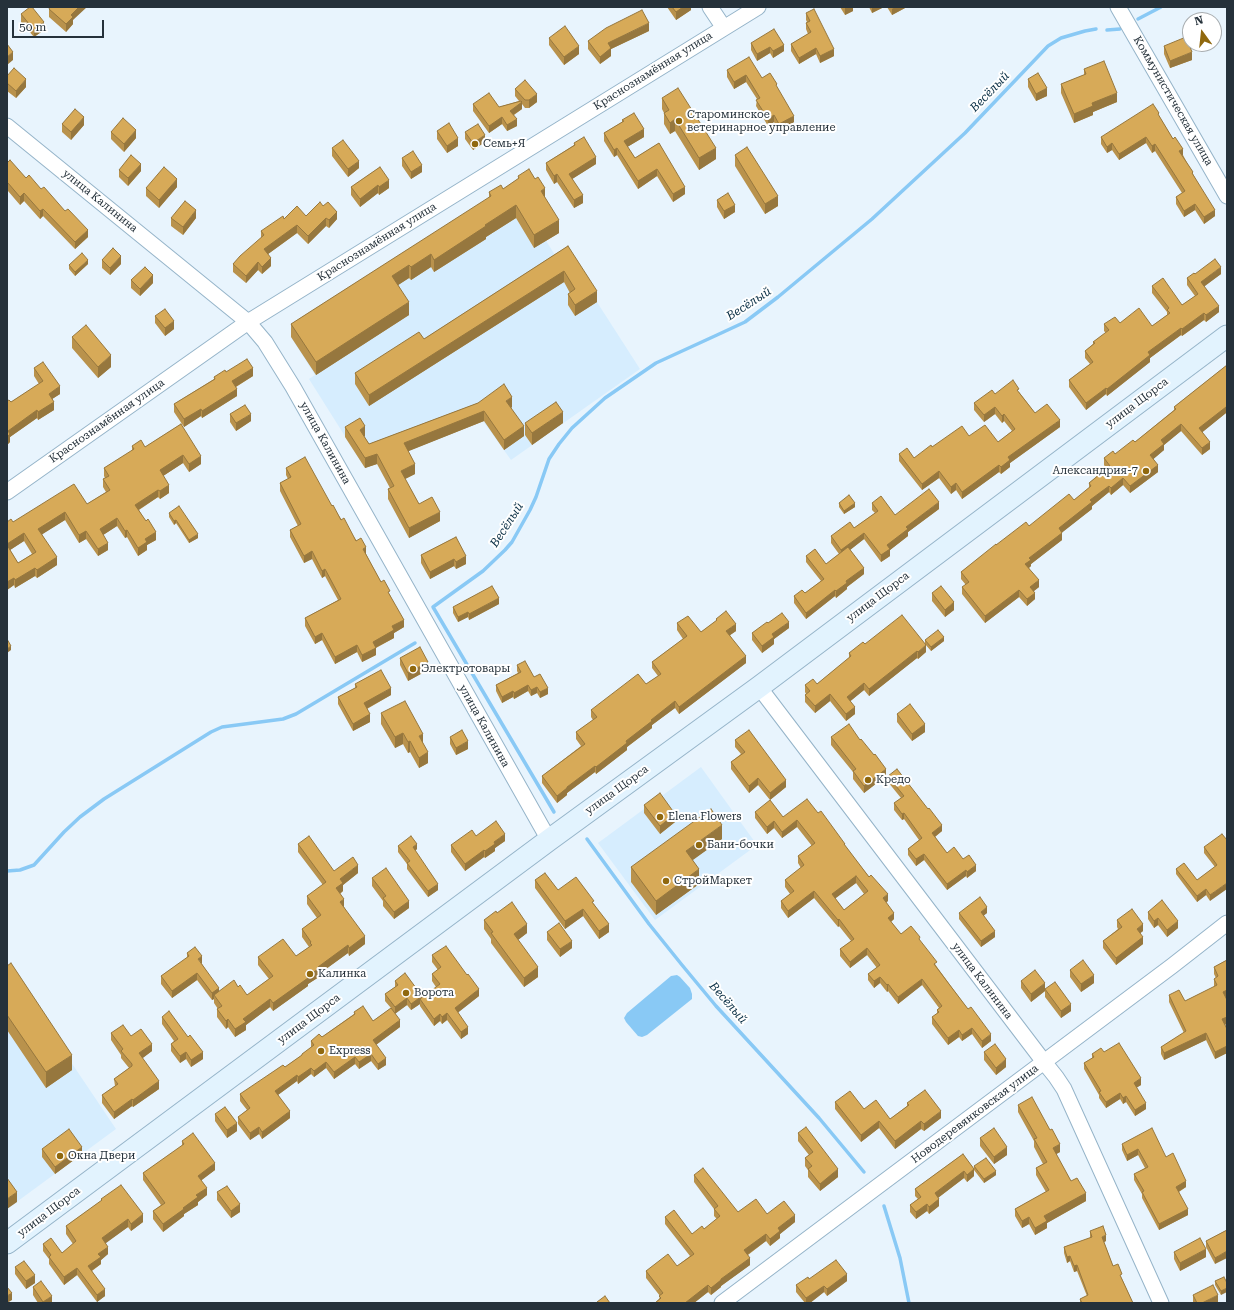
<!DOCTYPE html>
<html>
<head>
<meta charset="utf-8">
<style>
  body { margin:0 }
  #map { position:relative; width:1234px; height:1310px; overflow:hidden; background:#e8f4fd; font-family:"Roboto Serif",serif }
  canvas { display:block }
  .frame { position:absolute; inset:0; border:8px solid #25313a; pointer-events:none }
  .north { position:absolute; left:1182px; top:12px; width:40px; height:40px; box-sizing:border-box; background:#fff; border:1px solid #a8adb0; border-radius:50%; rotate:345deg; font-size:11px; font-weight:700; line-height:16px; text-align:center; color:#25313a }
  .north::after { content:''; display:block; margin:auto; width:14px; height:18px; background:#90680e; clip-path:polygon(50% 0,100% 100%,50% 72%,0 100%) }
  .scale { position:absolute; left:12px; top:20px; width:92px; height:18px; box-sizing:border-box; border:2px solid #25313a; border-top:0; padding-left:5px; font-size:12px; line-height:14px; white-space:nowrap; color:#25313a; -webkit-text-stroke:3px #fff; paint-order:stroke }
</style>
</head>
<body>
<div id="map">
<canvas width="1234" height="1310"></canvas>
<div class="frame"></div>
<div class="north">N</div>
<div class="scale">50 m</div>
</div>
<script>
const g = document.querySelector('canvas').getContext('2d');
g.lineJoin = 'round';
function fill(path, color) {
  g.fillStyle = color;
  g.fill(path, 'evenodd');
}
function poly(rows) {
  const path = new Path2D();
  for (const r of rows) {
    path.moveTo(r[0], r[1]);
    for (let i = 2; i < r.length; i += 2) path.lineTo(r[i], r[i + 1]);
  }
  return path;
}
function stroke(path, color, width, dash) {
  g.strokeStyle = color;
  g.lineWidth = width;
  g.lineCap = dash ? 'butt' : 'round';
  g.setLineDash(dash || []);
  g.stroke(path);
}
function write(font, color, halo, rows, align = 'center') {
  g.font = font + ' "Roboto Serif",serif';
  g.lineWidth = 4;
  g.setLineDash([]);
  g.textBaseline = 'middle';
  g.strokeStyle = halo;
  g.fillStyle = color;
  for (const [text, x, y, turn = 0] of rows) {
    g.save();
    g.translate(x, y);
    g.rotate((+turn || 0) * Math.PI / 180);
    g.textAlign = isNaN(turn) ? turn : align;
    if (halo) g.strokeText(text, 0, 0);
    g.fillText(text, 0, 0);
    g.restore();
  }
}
const built = poly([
  [516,193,560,263,568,257,640,369,511,460,483,421,365,468,309,379,315,375,291,337],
  [701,767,757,845,655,920,598,843],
  [7,967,116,1129,7,1209]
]);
const water = poly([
  [677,975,680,977,690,988,692,994,692,999,647,1035,642,1037,638,1036,626,1022,624,1018,627,1013,671,976]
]);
const stream = poly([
  [1138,19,1161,7],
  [1107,30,1120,29],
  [554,812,433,607,483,571,505,550,512,542,530,510,536,497,549,459,559,444,572,428,605,398,656,363,717,335,745,322,778,297,872,219,965,133,1048,46,1061,38,1085,31,1096,29],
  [587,839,649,924,682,965,716,1006,819,1118,864,1172],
  [7,871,20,870,34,865,64,832,80,817,104,799,211,732,222,727,283,719,296,714,415,643],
  [884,1206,900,1258,909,1303]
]);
const street = poly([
  [710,7,724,28],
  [1118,7,1227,196],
  [7,126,248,322,265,342,293,387,549,840],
  [7,492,248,322,758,7],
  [759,687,1044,1062,1056,1077,1064,1089,1161,1303],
  [722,1303,1172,966,1227,923]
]);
const secondary = poly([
  [7,1243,549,840,759,687,1227,336]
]);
const wall = poly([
  [667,7,691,7,691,10,676,20],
  [840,7,853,7,853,11,845,15],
  [869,7,884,7,872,13],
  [887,7,905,7,905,8,892,15],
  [49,9,73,20,73,24,66,32,49,17],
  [806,13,834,56,820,63,816,54,799,64,791,51,791,44,808,34,806,29,806,23,807,22,806,20],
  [21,14,44,30,34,37,21,22],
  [649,31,611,49,611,56,600,64,588,49,588,41],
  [549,38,579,54,564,65,549,45],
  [751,43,784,45,784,51,773,58,770,53,757,61,751,50],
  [1164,46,1192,60,1170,68,1164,54],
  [1084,69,1117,102,1093,112,1093,115,1074,123,1061,93,1061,84,1084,75],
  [727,70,762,78,777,88,794,122,779,131,774,122,768,126,756,106,757,99,746,82,734,89,727,77],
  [7,76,26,87,16,98,7,91],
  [1028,79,1047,96,1036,101,1028,87],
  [515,89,537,102,529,108,525,108,522,104,522,109,514,115,517,126,507,131,502,124,489,133,473,111,473,104,499,107,519,101,515,96],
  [662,98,716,159,699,170,675,131,670,134,664,124,664,113,662,109],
  [1159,116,1183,155,1215,216,1204,224,1195,210,1184,217,1176,204,1176,197,1182,193,1155,151,1152,153,1146,143,1119,160,1112,150,1107,153,1101,144,1101,137],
  [622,120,644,137,627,147,635,158,659,143,685,194,673,202,657,176,638,189,617,155,614,157,604,141,604,133,622,122],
  [62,124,84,125,71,140,62,132],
  [437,131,458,146,447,153,437,139],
  [111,132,136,138,124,152,111,139],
  [465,132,485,142,473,150,465,139],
  [574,143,596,164,572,179,583,203,574,208,557,182,554,184,546,170,546,163,574,145],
  [332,148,359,168,348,177,332,156],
  [1227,153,1227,167,1226,164,1226,154],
  [735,155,778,206,765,214,735,166],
  [402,158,422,172,411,179,402,166],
  [7,163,41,189,88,237,75,249,43,216,40,219,24,201,20,205,8,191],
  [380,167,389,188,379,195,378,193,360,207,351,195,351,187],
  [119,170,141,171,128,186,119,177],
  [518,176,545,198,559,233,534,248,516,218,486,237,486,239,434,272,431,267,411,280,409,278,398,285,409,315,316,375,291,337,291,324,489,198,489,192,503,189,518,179],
  [177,187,159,208,146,196,146,188],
  [717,200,735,212,724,219,717,207],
  [323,206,337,219,329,228,326,226,308,244,297,233,268,254,271,266,262,274,258,270,246,283,233,272,233,264,261,238,261,231,306,216],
  [171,218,196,218,183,235,171,226],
  [568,246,597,302,575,316,568,305,568,294,570,293,564,282,369,406,355,384,355,373,424,339],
  [102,260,121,264,110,275,102,268],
  [88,264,75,276,69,269,69,265],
  [1195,274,1221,274,1204,286,1219,312,1206,322,1204,320,1182,336,1181,335,1150,358,1150,362,1107,396,1106,394,1086,410,1069,387,1069,380,1090,364,1085,358,1085,351,1093,344,1093,342,1106,333,1104,331,1104,324,1120,323,1152,326,1167,315,1167,312,1152,293,1152,286,1182,305,1195,296,1187,285,1187,278],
  [131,280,153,283,140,296,131,288],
  [155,316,174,329,165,336,155,323],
  [72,337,111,367,98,378,72,348],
  [1227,365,1227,415,1226,413,1202,432,1210,449,1202,455,1181,431,1164,445,1164,450,1153,459,1158,472,1130,493,1123,485,1111,495,1109,492,1092,506,1092,509,1062,532,1062,540,1031,564,1031,566,1029,568,1039,587,1034,591,1035,599,1027,606,1019,597,985,623,962,594,962,587,966,585,961,579,961,572,996,545,1074,500,1089,488,1089,483,1106,468,1104,465,1104,458,1115,454,1135,442,1174,410,1174,407],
  [34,368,60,394,52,399,54,410,38,420,37,418,10,437,10,442,7,445,7,401,11,402,39,384,34,376],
  [226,372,253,376,236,387,237,396,202,418,201,416,184,427,174,412,174,404,214,379,214,377],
  [1019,392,1035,413,1060,427,1010,463,1010,467,1001,474,999,472,962,499,956,490,951,494,939,478,922,490,899,461,899,454,914,458,932,447,969,436,998,442,1012,431,1004,421,1002,423,995,414,984,422,974,410,974,403,995,394],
  [478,403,512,407,511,408,524,436,504,450,484,421,408,451,415,474,405,479,419,504,440,521,409,538,388,499,388,489,390,488,377,464,365,468,345,437,345,427,365,436,364,436,369,444],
  [230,414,251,421,236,431,230,422],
  [525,423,563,423,532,445,525,435],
  [181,424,201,464,189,472,183,463,163,476,169,493,160,499,158,497,139,510,156,540,147,545,147,550,138,556,127,537,125,538,117,526,103,535,108,550,98,556,86,539,79,543,65,520,42,534,57,565,37,578,35,576,15,588,14,585,7,590,7,522,13,522,87,504,106,492,103,487,103,479,105,478,104,476,104,468,132,451,132,446,145,447],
  [24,541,32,554,18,563,10,550],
  [286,468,332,506,366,554,381,582,390,595,404,627,394,633,394,638,376,648,376,655,362,662,357,652,335,664,322,640,315,644,305,626,305,618,338,600,325,576,322,578,312,559,304,563,290,537,290,530,298,526,280,491,280,483,288,479,286,475],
  [839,503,855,507,844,514,839,507],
  [872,503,895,515,939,509,908,532,908,536,890,550,890,556,881,562,864,539,850,550,864,574,847,587,847,589,836,598,835,596,806,619,794,603,794,596,805,593,821,581,806,562,806,556,826,564,839,554,831,543,831,536,854,528,875,513,872,510],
  [169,513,198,538,189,543,176,523,174,525,169,517],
  [456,537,466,564,456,569,454,566,430,579,421,563,421,555],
  [932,593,954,610,945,617,932,601],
  [499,604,469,620,468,617,458,622,453,613,453,607],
  [716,619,736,631,730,635,746,663,679,714,675,708,652,725,652,728,627,747,627,750,596,774,595,772,567,793,567,795,557,803,542,783,542,776,581,746,576,739,576,732,593,720,591,717,591,710,646,684,658,676,652,668,652,662,683,639,677,630,677,623,701,632,716,621],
  [768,623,789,628,774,639,774,644,762,653,752,640,752,633],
  [925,640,944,641,931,651,925,644],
  [865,644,926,652,918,659,917,658,869,696,864,690,850,701,855,714,846,721,830,701,815,713,805,702,805,695,806,694,805,692,805,685,817,684,849,658,849,653],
  [400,658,428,670,408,681,400,665],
  [517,665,534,677,548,694,540,698,537,693,531,696,528,691,514,699,513,697,502,703,496,691,496,685,518,673,517,671],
  [355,684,391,695,367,709,370,722,353,731,338,704,338,697,355,688],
  [381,713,423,743,428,763,419,768,410,752,408,753,403,744,395,748,381,724],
  [897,714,925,732,912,741,897,722],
  [450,737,468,749,456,755,450,744],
  [831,737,860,740,886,776,864,793,853,779,853,772,831,745],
  [735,740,786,787,770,800,758,785,749,793,731,769,731,762,741,754,735,747],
  [888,776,942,831,935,837,947,853,963,859,976,871,967,878,966,876,947,890,924,860,916,866,908,855,908,849,919,840,904,819,902,820,894,810,894,803,901,798,888,782],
  [644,805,675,822,660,834,644,813],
  [755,812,783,817,818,813,845,846,888,901,886,902,894,919,891,922,901,934,920,941,937,967,991,1041,982,1048,972,1034,962,1041,959,1037,948,1045,932,1024,932,1017,937,1014,937,1010,939,1008,922,985,898,1004,888,991,887,992,880,983,874,988,868,980,868,974,877,968,867,955,850,968,840,956,840,949,851,941,839,926,838,927,814,898,788,918,781,908,781,901,790,894,785,887,785,880,801,868,798,863,798,856,812,846,797,827,782,838,774,828,767,834,755,818],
  [856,883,864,894,844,910,835,898],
  [476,836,505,841,495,848,495,851,485,858,484,857,465,871,451,852,451,845],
  [722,839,692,860,699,884,656,915,631,882,631,867],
  [1227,840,1210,901,1206,895,1197,902,1176,874,1176,869,1197,880,1215,867,1204,853,1204,847],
  [298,844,334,871,358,873,343,885,343,891,340,894,344,907,365,944,349,956,348,953,319,974,319,977,308,984,308,986,273,1011,270,1007,246,1025,246,1030,235,1037,228,1027,226,1029,217,1017,217,1009,218,1009,214,1003,214,999,212,1000,197,980,172,998,161,984,161,976,187,958,187,953,202,964,219,991,238,987,247,995,269,979,258,965,258,957,296,956,309,947,302,937,302,929,317,918,307,904,307,896,323,885,298,852],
  [398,846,417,849,415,851,438,890,428,897,407,869,407,864,398,852],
  [372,878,409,908,394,919,383,906,383,901,372,886],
  [535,880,558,890,594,904,609,932,599,939,583,916,565,929,535,888],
  [1148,912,1178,928,1167,937,1158,925,1154,928,1148,919],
  [497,913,527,933,518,940,538,977,524,987,491,943,491,939,484,929,484,920],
  [959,913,987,913,983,915,995,937,981,947,959,919],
  [1117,920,1143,931,1140,933,1143,944,1116,965,1103,948,1103,941,1118,929,1117,927],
  [547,932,572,948,560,957,547,940],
  [432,955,479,996,458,1012,468,1034,461,1039,447,1020,442,1024,440,1021,434,1026,420,1006,420,1004,411,1010,407,1005,395,1013,400,1027,376,1045,386,1065,378,1070,371,1061,359,1069,355,1064,334,1079,326,1068,314,1077,311,1074,298,1084,297,1081,278,1095,290,1118,262,1139,259,1134,250,1140,238,1124,238,1117,247,1110,240,1101,240,1094,285,1067,302,1055,302,1054,311,1048,311,1041,322,1037,354,1014,354,1012,373,1021,391,1008,385,1001,385,994,395,987,395,981,422,998,436,987,432,981,432,974,438,970,432,962],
  [1227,960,1227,997,1226,998,1225,1025,1227,1029,1227,1053,1215,1059,1206,1040,1164,1060,1161,1054,1161,1047,1184,1033,1169,1002,1169,995,1185,1001,1214,987,1214,979,1216,978,1214,974,1214,967],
  [7,966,72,1070,46,1088,7,1030],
  [1070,970,1094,983,1081,992,1070,977],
  [1021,981,1045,989,1071,1011,1061,1018,1045,997,1045,991,1031,1002,1021,988],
  [162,1017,188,1037,203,1059,191,1067,186,1059,180,1063,171,1051,171,1044,174,1041,162,1024],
  [111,1033,131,1036,152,1051,142,1058,159,1089,133,1107,132,1106,114,1119,102,1103,102,1095,115,1086,114,1079,129,1068,121,1058,121,1055,111,1040],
  [984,1052,1006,1067,996,1075,984,1060],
  [1104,1052,1141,1085,1136,1088,1146,1109,1135,1116,1126,1102,1123,1104,1120,1099,1106,1108,1099,1098,1099,1095,1084,1069,1084,1063,1092,1058,1092,1054],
  [835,1102,864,1109,890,1119,907,1106,907,1103,941,1118,924,1131,921,1129,895,1149,879,1128,861,1142,835,1109],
  [1018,1105,1060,1152,1056,1154,1071,1181,1086,1201,1047,1223,1047,1228,1035,1235,1029,1224,1022,1228,1015,1216,1015,1209,1046,1192,1036,1175,1036,1168,1043,1164,1034,1147,1034,1141,1018,1112],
  [215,1114,237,1131,227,1138,215,1121],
  [798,1133,838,1177,820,1191,808,1177,808,1170,805,1166,805,1158,809,1155,798,1141],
  [980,1138,1007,1155,994,1164,980,1146],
  [182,1141,215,1170,201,1180,207,1195,198,1202,198,1205,184,1214,184,1216,163,1232,153,1219,153,1211,161,1205,143,1180,143,1173,182,1146],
  [1122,1144,1166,1157,1186,1187,1179,1192,1188,1215,1159,1230,1142,1198,1142,1194,1134,1180,1134,1174,1145,1168,1138,1155,1127,1161,1122,1150],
  [42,1149,82,1154,55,1174,42,1157],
  [963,1154,974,1169,974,1166,996,1175,984,1183,974,1170,974,1176,967,1182,964,1178,938,1198,939,1206,929,1214,927,1211,916,1219,910,1212,910,1205,918,1199,915,1196,915,1189],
  [694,1175,738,1212,767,1214,795,1222,780,1234,780,1238,770,1246,766,1241,748,1255,750,1265,721,1286,721,1287,711,1295,708,1292,694,1303,655,1303,659,1299,660,1296,646,1278,646,1271,677,1266,690,1256,665,1224,665,1217,692,1234,704,1229,717,1219,714,1216,714,1209,694,1182],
  [217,1192,240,1212,231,1218,217,1200],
  [101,1199,143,1222,131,1231,128,1227,105,1243,108,1254,101,1260,101,1264,92,1271,105,1296,97,1302,77,1275,64,1285,49,1264,49,1259,43,1251,43,1244,62,1253,73,1244,66,1234,66,1226,101,1201],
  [1227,1230,1215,1264,1206,1247,1206,1241],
  [1090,1231,1106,1241,1104,1242,1113,1266,1122,1279,1133,1303,1080,1303,1080,1299,1087,1296,1077,1271,1074,1272,1070,1261,1067,1263,1064,1253,1064,1247,1090,1238],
  [1174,1252,1206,1257,1180,1271,1174,1259],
  [15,1267,35,1283,26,1289,15,1274],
  [809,1279,847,1281,827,1296,824,1292,810,1303,805,1303,796,1292,796,1285],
  [1215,1281,1227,1283,1221,1295,1215,1285],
  [33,1287,52,1303,38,1303,33,1295],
  [1193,1295,1218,1302,1217,1303,1193,1303]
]);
const shadedWall = poly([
  [79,7,87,7,73,20,73,24,66,32,66,24,71,15],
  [683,7,691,7,691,10,676,20,676,12],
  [846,7,853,7,853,11,845,15,845,8],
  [872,7,884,7,872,13],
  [895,7,905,7,905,8,892,15,892,9],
  [44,22,44,30,34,37,34,30],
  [649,23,649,31,611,49,611,56,600,64,600,57,608,43],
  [784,45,784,51,773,58,773,51],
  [579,46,579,54,564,65,564,57],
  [770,47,770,53,757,61,757,54],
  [816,48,816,54,799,64,799,58],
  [834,49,834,56,820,63,820,56],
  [13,52,13,60,7,65,7,57],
  [1192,52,1192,60,1170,68,1170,61],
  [746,75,746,82,734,89,734,82],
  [26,79,26,87,16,98,16,91],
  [1047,88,1047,96,1036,101,1036,94],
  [1117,93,1117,102,1093,112,1093,115,1074,123,1074,114,1092,103],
  [537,94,537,102,529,108,529,100],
  [522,102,522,109,510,117,510,111],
  [774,115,774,122,768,126,768,119],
  [794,116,794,122,779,131,779,124],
  [84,117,84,125,71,140,71,132],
  [502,117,502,124,489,133,489,126],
  [517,119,517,126,507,131,507,125],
  [675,119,675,131,670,134,670,123],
  [644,129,644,137,624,149,624,141],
  [136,130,136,138,124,152,124,144],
  [485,135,485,142,473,150,473,143],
  [1146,137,1146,143,1119,160,1119,154],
  [458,138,458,146,447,153,447,146],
  [1112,143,1112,150,1107,153,1107,147],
  [1155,144,1155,151,1152,153,1152,146],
  [617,148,617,155,614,157,614,150],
  [716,148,716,159,699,170,699,158],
  [1183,149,1183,155,1179,157,1179,151],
  [596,157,596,164,569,181,569,174],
  [359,161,359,168,348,177,348,169],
  [141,164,141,171,128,186,128,178],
  [422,165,422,172,411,179,411,172],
  [657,169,657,176,638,189,638,181],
  [557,174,557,182,554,184,554,176],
  [177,179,177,187,159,208,159,200],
  [389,180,389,188,379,195,379,187],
  [8,183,8,191,7,191,7,184],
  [378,185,378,193,360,207,360,199],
  [685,187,685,194,673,202,673,194],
  [545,188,545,201,541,191],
  [24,193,24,201,20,205,20,197],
  [583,195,583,203,574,208,574,200],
  [778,196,778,206,765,214,765,204],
  [1195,204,1195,210,1184,217,1184,211],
  [516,205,516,218,486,237,486,239,434,272,434,260,485,225],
  [735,205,735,212,724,219,724,211],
  [43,209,43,216,40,219,40,211],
  [196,210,196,218,183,235,183,227],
  [1215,210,1215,216,1204,224,1204,217],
  [337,212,337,219,329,228,329,220],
  [326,218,326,226,308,244,308,236],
  [559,220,559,233,534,248,534,235],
  [297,225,297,233,264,257,264,249],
  [88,230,88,237,75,249,75,242],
  [431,254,431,267,411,280,411,267],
  [121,256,121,264,110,275,110,268],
  [271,258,271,266,262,274,262,267],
  [88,260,88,264,75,276,75,272],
  [258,262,258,270,246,283,246,276],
  [409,265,409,278,392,289,392,276],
  [1221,267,1221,274,1201,289,1201,282],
  [564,271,564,282,369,406,369,395],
  [153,275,153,283,140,296,140,289],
  [597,291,597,302,575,316,575,305],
  [409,302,409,315,316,375,316,362],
  [1219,306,1219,312,1206,322,1206,315],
  [1204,313,1204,320,1182,336,1182,329],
  [174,321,174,329,165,336,165,328],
  [1181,328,1181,335,1150,358,1150,362,1107,396,1107,389,1148,352],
  [111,355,111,367,98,378,98,367],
  [253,368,253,376,232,389,232,381],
  [60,386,60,394,49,401,49,394],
  [1106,388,1106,394,1086,410,1086,403],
  [237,389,237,396,202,418,202,411],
  [512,397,512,407,506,411,506,401],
  [54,402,54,410,38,420,38,412],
  [995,407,995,414,984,422,984,415],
  [1226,407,1226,413,1199,435,1199,428],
  [201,409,201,416,184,427,184,419],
  [37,410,37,418,10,437,10,442,7,445,7,437,8,431],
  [484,411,484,421,404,453,404,443],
  [563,412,563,423,532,445,532,433],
  [251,414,251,421,236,431,236,423],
  [1004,414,1004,421,1002,423,1002,416],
  [1060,420,1060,427,1010,463,1010,467,1001,474,1001,467,1008,457],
  [1181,424,1181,431,1164,445,1164,450,1150,462,1150,455,1161,440],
  [365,426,365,436,360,439,360,430],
  [524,426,524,436,504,450,504,440],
  [1210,442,1210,449,1202,455,1202,448],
  [377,454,377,464,365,468,365,458],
  [183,455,183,463,160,478,160,470],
  [201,456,201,464,189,472,189,464],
  [415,464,415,474,401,481,401,471],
  [999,465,999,472,962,499,962,492],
  [1158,465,1158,472,1130,493,1130,486],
  [939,471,939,478,922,490,922,484],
  [1123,478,1123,485,1111,495,1111,488],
  [956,483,956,490,951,494,951,487],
  [169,485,169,493,160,499,160,491],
  [1109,486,1109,492,1092,506,1092,509,1059,535,1059,528,1090,500],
  [158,490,158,497,135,512,135,505],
  [939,502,939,509,908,532,908,536,890,550,890,556,881,562,881,555,887,545,906,527],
  [855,503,855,507,844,514,844,511],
  [65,512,65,520,38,537,38,529],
  [440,512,440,521,409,538,409,528],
  [117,518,117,526,100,537,100,529],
  [176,520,176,523,174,525,174,521],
  [127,530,127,537,125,538,125,531],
  [86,531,86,539,79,543,79,535],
  [156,532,156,540,147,545,147,550,138,556,138,548,145,539],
  [24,533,24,541,7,552,7,544],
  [864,533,864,539,841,557,841,550],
  [1062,533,1062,540,1031,564,1031,566,1025,571,1025,564,1029,558],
  [198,534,198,538,189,543,189,540],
  [108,543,108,550,98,556,98,549],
  [366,547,366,554,363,556,363,549],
  [312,551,312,559,304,563,304,556],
  [466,556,466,564,456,569,456,562],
  [57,557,57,565,37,578,37,570],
  [454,559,454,566,430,579,430,572],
  [35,568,35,576,15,588,15,580],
  [864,568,864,574,847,587,847,589,836,598,836,591,846,581],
  [325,569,325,576,322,578,322,571],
  [14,578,14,585,7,590,7,582],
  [1039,580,1039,587,1030,594,1030,587],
  [835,590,835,596,806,619,806,613],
  [1019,590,1019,597,985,623,985,616],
  [1035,593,1035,599,1027,606,1027,599],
  [499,598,499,604,469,620,469,614],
  [954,602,954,610,945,617,945,610],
  [468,612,468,617,458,622,458,617],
  [404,620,404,627,394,633,394,638,373,649,373,642,392,626],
  [789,622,789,628,774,639,774,644,762,653,762,646,772,634],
  [736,624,736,631,726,638,726,631],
  [322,633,322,640,315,644,315,637],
  [944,637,944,641,931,651,931,647],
  [357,645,357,652,335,664,335,657],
  [926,645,926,652,918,659,918,652],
  [11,646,11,650,7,653,7,649],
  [376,648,376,655,362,662,362,655],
  [917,651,917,658,869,696,869,689],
  [746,656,746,663,679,714,679,707],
  [428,662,428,670,408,681,408,673],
  [864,683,864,690,847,704,847,697],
  [528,685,528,691,514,699,514,693],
  [537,687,537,693,531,696,531,690],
  [391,688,391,695,364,710,364,703],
  [548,688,548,694,540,698,540,692],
  [513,691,513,697,502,703,502,697],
  [830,694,830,701,815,713,815,706],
  [675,701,675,708,652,725,652,728,627,747,627,750,596,774,596,767,651,720],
  [855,707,855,714,846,721,846,714],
  [370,714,370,722,353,731,353,724],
  [925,724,925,732,912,741,912,734],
  [403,733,403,744,395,748,395,737],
  [423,734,423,744,419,736],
  [410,741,410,752,408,753,408,742],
  [468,741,468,749,456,755,456,748],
  [428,752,428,763,419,768,419,758],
  [595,766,595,772,567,793,567,795,557,803,557,796,567,787],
  [886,769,886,776,864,793,864,786],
  [758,778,758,785,749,793,749,786],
  [786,780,786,787,770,800,770,793],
  [904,813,904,819,902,820,902,814],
  [675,814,675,822,660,834,660,826],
  [797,820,797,827,782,838,782,832],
  [774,821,774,828,767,834,767,827],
  [722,825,722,839,686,865,686,851],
  [942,825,942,831,932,839,932,833],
  [505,834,505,841,495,848,495,851,485,858,485,851,494,842],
  [417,844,417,849,413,852,413,847],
  [484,850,484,857,465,871,465,864],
  [924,854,924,860,916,866,916,859],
  [358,865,358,873,343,885,343,891,336,896,336,888,340,879],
  [976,865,976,871,967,878,967,872],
  [699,869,699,884,656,915,656,901],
  [966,870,966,876,947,890,947,884],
  [856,876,856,883,832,901,832,894],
  [1227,883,1227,889,1210,901,1210,895],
  [438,884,438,890,428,897,428,891],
  [1206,889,1206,895,1197,902,1197,896],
  [814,891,814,898,788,918,788,911],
  [888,894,888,901,883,905,883,898],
  [344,899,344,907,340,902],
  [409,901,409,908,394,919,394,912],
  [987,907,987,913,981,918,981,912],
  [583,909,583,916,565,929,565,921],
  [894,913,894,919,888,924,888,918],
  [1158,918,1158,925,1154,928,1154,921],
  [839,919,839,926,838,927,838,920],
  [1178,921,1178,928,1167,937,1167,930],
  [527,924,527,933,514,943,514,934],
  [609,924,609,932,599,939,599,931],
  [1143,924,1143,931,1137,936,1137,929],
  [995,931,995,937,981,947,981,941],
  [365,936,365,944,349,956,349,948],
  [1143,937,1143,944,1116,965,1116,958],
  [572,941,572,948,560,957,560,949],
  [348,945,348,953,319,974,319,977,308,984,308,986,273,1011,273,1003,308,977,318,967],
  [867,948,867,955,850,968,850,962],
  [202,956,202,964,198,959],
  [538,967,538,977,524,987,524,978],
  [197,973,197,980,172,998,172,991],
  [1094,975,1094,983,1081,992,1081,984],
  [880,977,880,983,874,988,874,981],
  [922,979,922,985,898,1004,898,997],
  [1045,983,1045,991,1031,1002,1031,994],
  [888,984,888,991,887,992,887,985],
  [219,988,219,995,214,995,214,999,212,1000,212,993],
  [479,989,479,996,455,1015,455,1008],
  [1227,990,1227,997,1223,999,1223,992],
  [422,996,422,1002,420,999,420,1004,411,1010,411,1004],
  [407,998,407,1005,395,1014,395,1007],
  [270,999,270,1007,246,1025,246,1030,235,1037,235,1029,243,1019],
  [1071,1004,1071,1011,1061,1018,1061,1011],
  [447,1013,447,1020,442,1024,442,1017],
  [440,1014,440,1021,434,1026,434,1019],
  [1227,1017,1227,1024,1222,1026,1222,1019],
  [228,1019,228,1027,226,1029,226,1021],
  [400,1020,400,1027,373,1047,373,1040],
  [468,1027,468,1034,461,1039,461,1032],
  [972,1028,972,1034,962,1041,962,1035],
  [959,1030,959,1037,948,1045,948,1038],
  [1206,1033,1206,1040,1164,1060,1164,1053],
  [991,1034,991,1041,982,1048,982,1041],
  [152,1044,152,1051,139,1061,139,1053],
  [1227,1046,1227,1053,1215,1059,1215,1052],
  [186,1052,186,1059,180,1063,180,1056],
  [203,1052,203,1059,191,1067,191,1060],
  [371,1054,371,1061,359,1069,359,1062],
  [72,1055,72,1070,46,1088,46,1072],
  [355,1057,355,1064,334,1079,334,1072],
  [386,1058,386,1065,378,1070,378,1064],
  [1006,1059,1006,1067,996,1075,996,1068],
  [326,1062,326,1068,314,1077,314,1071],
  [311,1068,311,1074,298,1084,298,1077],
  [297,1075,297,1081,275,1097,275,1091],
  [1141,1078,1141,1085,1134,1089,1134,1083],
  [159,1081,159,1089,133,1107,133,1100],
  [1120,1093,1120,1099,1106,1108,1106,1102],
  [1126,1096,1126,1102,1123,1104,1123,1098],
  [132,1099,132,1106,114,1119,114,1112],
  [1146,1103,1146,1109,1135,1116,1135,1110],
  [290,1111,290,1118,262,1139,262,1132],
  [941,1111,941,1118,924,1131,924,1124],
  [879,1121,879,1128,861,1142,861,1135],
  [921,1121,921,1129,895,1149,895,1141],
  [237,1123,237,1131,227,1138,227,1130],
  [259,1127,259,1134,250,1140,250,1133],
  [1060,1144,1060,1152,1053,1156,1053,1148],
  [82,1147,82,1154,55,1174,55,1167],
  [1007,1147,1007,1155,994,1164,994,1157],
  [1138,1149,1138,1155,1127,1161,1127,1155],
  [215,1163,215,1170,198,1183,198,1176],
  [838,1169,838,1177,820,1191,820,1184],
  [974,1169,974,1176,967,1182,967,1175],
  [964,1171,964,1178,935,1200,935,1193],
  [996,1171,996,1175,984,1183,984,1179],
  [1186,1181,1186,1187,1176,1193,1176,1187],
  [207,1188,207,1195,198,1202,198,1205,184,1214,184,1216,163,1232,163,1224,183,1208,196,1195],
  [17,1192,17,1202,7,1209,7,1199],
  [1086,1193,1086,1201,1047,1223,1047,1228,1035,1235,1035,1228,1044,1216],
  [939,1199,939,1206,929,1214,929,1207],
  [240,1204,240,1212,231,1218,231,1211],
  [927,1204,927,1211,916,1219,916,1212],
  [1188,1209,1188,1215,1159,1230,1159,1224],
  [143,1214,143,1222,131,1231,131,1224],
  [795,1215,795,1222,780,1234,780,1238,770,1246,770,1239,778,1228],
  [1029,1217,1029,1224,1022,1228,1022,1221],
  [128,1219,128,1227,102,1246,102,1238],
  [766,1234,766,1241,744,1257,744,1250],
  [1106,1235,1106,1241,1102,1243,1102,1237],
  [108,1247,108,1254,101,1260,101,1264,88,1273,88,1266,98,1254],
  [1206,1249,1206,1257,1180,1271,1180,1263],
  [1227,1251,1227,1258,1215,1264,1215,1258],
  [1070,1256,1070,1261,1067,1263,1067,1257],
  [750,1258,750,1265,721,1286,721,1287,711,1295,711,1288,721,1279],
  [1077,1265,1077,1271,1074,1272,1074,1266],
  [77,1268,77,1275,64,1285,64,1277],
  [847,1274,847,1281,827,1296,827,1289],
  [35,1275,35,1283,26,1289,26,1281],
  [708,1285,708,1292,694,1303,685,1303],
  [824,1286,824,1292,810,1303,806,1303,806,1298],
  [1227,1288,1227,1292,1221,1295,1221,1291],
  [105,1289,105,1296,97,1302,97,1295],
  [12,1293,12,1300,7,1303,7,1296],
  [1218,1295,1218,1302,1217,1303,1202,1303],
  [52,1296,52,1303,43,1303,43,1302]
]);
const building = poly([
  [30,7,32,7,44,22,34,30,21,14,30,7],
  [50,7,79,7,71,15,73,17,66,24,49,9,50,7],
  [672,7,683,7,676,12,672,7],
  [814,9,834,49,820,56,816,48,799,58,791,44,811,32,806,23,810,21,806,13,814,9],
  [642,10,649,23,608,43,611,48,600,57,588,41,606,28,642,10],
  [565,26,579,46,564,57,549,38,565,26],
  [774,29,784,45,773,51,770,47,757,54,751,43,774,29],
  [1186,37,1192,52,1170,61,1164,46,1186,37],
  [7,44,13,52,7,57,7,44],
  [749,57,762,78,770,73,777,84,776,85,794,116,779,124,774,115,768,119,756,100,760,98,746,75,734,82,727,70,749,57],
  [1104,61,1117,93,1092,103,1093,106,1074,114,1061,84,1086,74,1084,69,1104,61],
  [14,68,26,79,16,91,7,83,7,76,14,68],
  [1038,73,1047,88,1036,94,1028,79,1038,73],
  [525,80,537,94,529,100,525,100,515,89,525,80],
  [678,88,716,148,699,158,675,119,670,123,664,113,669,110,662,98,678,88],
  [489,93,499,107,521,101,522,102,510,111,517,119,507,125,502,117,489,126,473,104,489,93],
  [1153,104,1159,113,1158,114,1173,139,1175,137,1183,149,1179,151,1193,172,1192,173,1215,210,1204,217,1195,204,1184,211,1176,197,1185,191,1155,144,1152,146,1146,137,1119,154,1112,143,1107,147,1101,137,1153,104],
  [75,109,84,117,71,132,62,124,75,109],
  [634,113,644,129,624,141,635,158,659,143,685,187,673,194,657,169,638,181,617,148,614,150,604,133,624,121,622,120,634,113],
  [123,118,136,130,124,144,111,132,123,118],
  [449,123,458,138,447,146,437,131,449,123],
  [478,124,485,135,473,143,465,132,478,124],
  [584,137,596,157,569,174,583,195,574,200,557,174,554,176,546,163,575,145,574,143,584,137],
  [343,140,359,161,348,169,332,148,343,140],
  [747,147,778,196,765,204,735,155,747,147],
  [413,151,422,165,411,172,402,158,413,151],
  [131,155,141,164,128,178,119,170,131,155],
  [10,160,26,178,29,175,41,189,44,187,65,211,68,209,88,230,75,242,43,209,40,211,24,193,20,197,8,183,7,184,7,163,10,160],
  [164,167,177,179,159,200,146,188,164,167],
  [380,167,389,180,379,187,378,185,360,199,351,187,380,167],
  [529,169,535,179,538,177,545,188,541,191,559,220,534,235,516,205,485,225,486,226,434,260,431,254,411,267,409,265,392,276,409,302,316,362,291,324,491,196,489,192,501,185,503,189,519,178,518,176,529,169],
  [728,193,735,205,724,211,717,200,728,193],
  [185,201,196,210,183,227,171,218,185,201],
  [320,202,323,206,328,202,337,212,329,220,326,218,308,236,297,225,264,249,271,258,262,267,258,262,246,276,233,264,240,256,264,235,261,231,283,216,284,219,297,206,306,216,320,202],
  [568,246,597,291,575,305,568,294,575,289,564,271,369,395,355,373,419,332,424,339,568,246],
  [113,248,121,256,110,268,102,260,113,248],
  [82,253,88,260,75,272,69,265,82,253],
  [1215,259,1221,267,1201,282,1219,306,1206,315,1204,313,1182,329,1181,328,1148,352,1150,355,1107,389,1106,388,1086,403,1069,380,1093,362,1085,351,1095,343,1093,342,1109,330,1104,324,1115,317,1120,323,1139,308,1152,326,1170,313,1167,310,1169,308,1152,286,1163,278,1182,305,1198,294,1187,278,1194,273,1195,274,1215,259],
  [145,267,153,275,140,289,131,280,145,267],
  [165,309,174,321,165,328,155,316,165,309],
  [86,325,111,355,98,367,72,337,86,325],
  [247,359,253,368,232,381,237,389,202,411,201,409,184,419,174,404,215,379,214,377,225,370,226,372,247,359],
  [43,362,60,386,49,394,54,402,38,412,37,410,8,431,10,434,7,437,7,401,9,400,11,402,43,381,34,368,43,362],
  [1227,365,1227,408,1226,407,1199,428,1210,442,1202,448,1181,424,1161,440,1164,444,1150,455,1158,465,1130,486,1123,478,1111,488,1109,486,1090,500,1092,502,1059,528,1062,533,1029,558,1031,560,1025,564,1039,580,1030,587,1035,593,1027,599,1019,590,985,616,962,587,969,582,961,572,996,544,996,545,1026,522,1029,526,1069,494,1074,500,1091,486,1089,483,1110,466,1104,458,1113,451,1115,454,1133,440,1135,442,1176,409,1174,407,1227,365],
  [1013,380,1019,389,1017,390,1035,413,1047,404,1060,420,1008,457,1010,460,1001,467,999,465,962,492,956,483,951,487,939,471,922,484,899,454,907,448,914,458,931,445,932,447,962,426,969,436,985,425,998,442,1015,429,1004,414,1002,416,995,407,984,415,974,403,992,390,995,394,1013,380],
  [504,384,512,397,506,401,524,426,504,440,484,411,404,443,415,464,401,471,419,504,432,497,440,512,409,528,388,489,394,486,377,454,365,458,345,427,360,418,365,426,360,430,369,444,478,403,504,384],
  [556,402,563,412,532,433,525,423,556,402],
  [245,405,251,414,236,423,230,414,245,405],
  [181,424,201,456,189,464,183,455,160,470,169,485,160,491,158,490,135,505,146,521,148,519,156,532,145,539,147,542,138,548,127,530,125,531,117,518,100,529,108,543,98,549,86,531,79,535,65,512,38,529,57,557,37,570,35,568,15,580,14,578,7,582,7,545,18,563,36,552,24,533,7,544,7,522,11,519,13,522,74,484,87,504,110,490,103,479,109,476,104,468,134,449,132,446,141,440,145,447,181,424],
  [305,457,332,506,333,505,341,520,344,518,356,541,361,538,366,547,363,549,381,582,384,580,390,591,388,592,404,620,392,626,394,630,373,642,376,648,362,655,357,645,335,657,322,633,315,637,305,618,341,599,325,569,322,571,312,551,304,556,290,530,301,524,280,483,291,477,286,468,305,457],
  [929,489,939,502,906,527,908,529,887,545,890,549,881,555,864,533,841,550,831,536,850,522,854,528,878,511,872,503,881,496,895,515,929,489],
  [849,495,855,503,844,511,839,503,849,495],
  [179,506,198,534,189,540,176,520,174,521,169,513,179,506],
  [456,537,466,556,456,562,454,559,430,572,421,555,456,537],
  [848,547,864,568,846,581,847,583,836,591,835,590,806,613,794,596,802,590,805,593,824,579,806,556,815,549,826,564,848,547],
  [492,586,499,598,469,614,468,612,458,617,453,607,492,586],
  [941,586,954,602,945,610,932,593,941,586],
  [726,611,736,624,726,631,746,656,679,707,675,701,651,720,652,721,626,741,627,743,596,767,595,766,567,787,567,788,557,796,542,776,585,744,576,732,597,717,591,710,638,674,646,684,661,674,652,662,687,636,677,623,688,616,701,632,717,620,716,619,726,611],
  [782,613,789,622,772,634,774,637,762,646,752,633,767,622,768,623,782,613],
  [902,615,926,645,918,652,917,651,869,689,864,683,847,697,855,707,846,714,830,694,815,706,805,695,810,691,805,685,813,679,817,684,851,656,849,653,863,642,865,644,902,615],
  [938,630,944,637,931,647,925,640,938,630],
  [7,639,11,646,7,649,7,639],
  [420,647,428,662,408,673,400,658,420,647],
  [525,661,534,677,540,674,548,688,540,692,537,687,531,690,528,685,514,693,513,691,502,697,496,685,521,672,517,665,525,661],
  [381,670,391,688,364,703,370,714,353,724,338,697,357,687,355,684,381,670],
  [405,701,423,734,419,736,428,752,419,758,410,741,408,742,403,733,395,737,381,713,405,701],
  [910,704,925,724,912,734,897,714,910,704],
  [849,724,860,740,861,739,874,755,875,754,886,769,864,786,853,771,856,769,831,737,849,724],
  [462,730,468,741,456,748,450,737,462,730],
  [749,730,786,780,770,793,758,778,749,786,731,762,745,752,735,740,749,730],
  [897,769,928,809,929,808,942,825,932,833,947,853,954,847,963,859,969,855,976,865,967,872,966,870,947,884,924,854,916,859,908,849,922,838,904,813,902,814,894,803,904,796,888,776,897,769],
  [660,793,675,814,660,826,644,805,660,793],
  [807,799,818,813,821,811,845,844,844,844,869,877,871,875,888,894,883,898,894,913,888,918,901,934,911,926,920,937,919,939,937,962,934,964,949,984,968,1009,971,1007,991,1034,982,1041,972,1028,962,1035,959,1030,948,1038,932,1017,939,1012,937,1010,942,1006,922,979,898,997,888,984,887,985,880,977,874,981,868,974,880,965,867,948,850,962,840,949,854,939,839,919,838,920,814,891,788,911,781,901,794,891,785,880,804,865,798,856,815,843,797,820,782,832,774,821,767,827,755,812,770,800,783,817,807,799],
  [856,876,868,891,844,910,832,894,856,876],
  [711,809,722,825,686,851,699,869,656,901,631,867,711,809],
  [496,821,505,834,494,842,495,844,485,851,484,850,465,864,451,845,472,830,476,836,496,821],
  [1222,834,1227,840,1227,883,1210,895,1206,889,1197,896,1176,869,1184,863,1197,880,1217,865,1204,847,1222,834],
  [309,836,334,871,353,857,358,865,340,879,343,883,336,888,344,899,340,902,365,936,349,948,348,945,318,967,319,968,308,977,308,978,273,1003,270,999,243,1019,246,1022,235,1029,228,1019,226,1021,217,1009,222,1006,214,995,234,980,238,987,240,985,247,995,273,976,258,957,283,939,296,956,312,945,310,943,311,942,302,929,321,915,307,896,326,882,298,844,309,836],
  [411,836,417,844,413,847,438,884,428,891,407,863,410,861,398,846,411,836],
  [386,868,409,901,394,912,383,898,386,896,372,878,386,868],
  [545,873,558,890,576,877,594,901,592,902,609,924,599,931,583,909,565,921,535,880,545,873],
  [980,897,987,907,981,912,995,931,981,941,959,913,980,897],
  [1162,900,1178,921,1167,930,1158,918,1154,921,1148,912,1162,900],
  [512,902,527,924,514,934,538,967,524,978,491,933,493,932,484,920,496,911,497,913,512,902],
  [1132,909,1143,924,1137,929,1143,937,1116,958,1103,941,1122,927,1117,920,1132,909],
  [559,923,572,941,560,949,547,932,559,923],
  [446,946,467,975,468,974,479,989,455,1008,468,1027,461,1032,447,1013,442,1017,440,1014,434,1019,420,999,440,984,432,974,441,967,432,955,446,946],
  [195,947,202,956,198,959,219,988,212,993,197,973,172,991,161,976,189,956,187,953,195,947],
  [1083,960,1094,975,1081,984,1070,970,1083,960],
  [1227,960,1227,990,1223,992,1227,1000,1227,1017,1222,1019,1227,1029,1227,1046,1215,1052,1206,1033,1164,1053,1161,1047,1186,1031,1169,995,1179,990,1185,1001,1217,985,1214,979,1218,976,1214,967,1227,960],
  [11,963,72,1055,46,1072,7,1015,7,966,11,963],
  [1035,970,1045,983,1031,994,1021,981,1035,970],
  [405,973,422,996,411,1004,407,998,395,1007,385,994,398,985,395,981,405,973],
  [1055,982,1071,1004,1061,1011,1045,989,1055,982],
  [363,1006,373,1021,391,1008,400,1020,373,1040,386,1058,378,1064,371,1054,359,1062,355,1057,334,1072,326,1062,314,1071,311,1068,298,1077,297,1075,275,1091,290,1111,262,1132,259,1127,250,1133,238,1117,250,1108,240,1094,283,1065,285,1067,302,1055,302,1054,314,1045,311,1041,319,1034,322,1037,355,1014,354,1012,363,1006],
  [169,1011,188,1037,190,1035,203,1052,191,1060,186,1052,180,1056,171,1044,178,1039,162,1017,169,1011],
  [123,1025,131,1036,141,1029,152,1044,139,1053,159,1081,133,1100,132,1099,114,1112,102,1095,118,1084,114,1079,132,1066,132,1064,121,1051,123,1049,111,1033,123,1025],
  [1119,1043,1141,1078,1134,1083,1146,1103,1135,1110,1126,1096,1123,1098,1120,1093,1106,1102,1099,1092,1101,1091,1084,1063,1094,1057,1092,1054,1101,1048,1104,1052,1119,1043],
  [995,1044,1006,1059,996,1068,984,1052,995,1044],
  [925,1090,941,1111,924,1124,921,1121,895,1141,879,1121,861,1135,835,1102,850,1091,864,1109,876,1100,890,1119,909,1105,907,1103,925,1090],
  [1032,1097,1050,1130,1052,1129,1060,1144,1053,1148,1071,1181,1077,1178,1086,1193,1044,1216,1047,1221,1035,1228,1029,1217,1022,1221,1015,1209,1049,1190,1036,1168,1047,1162,1034,1139,1037,1138,1018,1105,1032,1097],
  [225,1107,237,1123,227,1130,215,1114,225,1107],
  [806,1127,838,1169,820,1184,808,1169,812,1166,805,1158,813,1152,798,1133,806,1127],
  [994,1128,1007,1147,994,1157,980,1138,994,1128],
  [1152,1128,1166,1157,1173,1153,1186,1181,1176,1187,1188,1209,1159,1224,1142,1192,1144,1191,1134,1174,1148,1167,1138,1149,1127,1155,1122,1144,1152,1128],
  [69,1129,82,1147,55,1167,42,1149,69,1129],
  [193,1133,215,1163,198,1176,207,1188,196,1195,198,1197,183,1208,184,1209,163,1224,153,1211,165,1203,143,1173,184,1144,182,1141,193,1133],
  [963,1154,974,1169,967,1175,964,1171,935,1193,939,1199,929,1207,927,1204,916,1212,910,1205,921,1197,915,1189,963,1154],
  [986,1158,996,1171,984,1179,974,1166,986,1158],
  [703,1168,738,1212,756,1199,767,1214,784,1201,795,1215,778,1228,780,1231,770,1239,766,1234,744,1250,750,1258,721,1279,721,1280,711,1288,708,1285,685,1303,655,1303,661,1298,659,1296,663,1293,646,1271,668,1254,677,1266,694,1254,665,1217,674,1210,692,1234,702,1226,704,1229,720,1216,714,1209,718,1206,694,1175,703,1168],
  [7,1178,17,1192,7,1199,7,1178],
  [121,1185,143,1214,131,1224,128,1219,102,1238,108,1247,98,1254,101,1257,88,1266,105,1289,97,1295,77,1268,64,1277,49,1257,51,1255,43,1244,51,1238,62,1253,76,1241,66,1226,102,1200,101,1199,121,1185],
  [227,1186,240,1204,231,1211,217,1192,227,1186],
  [1103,1226,1106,1235,1102,1237,1113,1266,1118,1264,1122,1274,1120,1275,1133,1303,1082,1303,1080,1299,1088,1295,1077,1265,1074,1266,1070,1256,1067,1257,1064,1247,1092,1237,1090,1231,1103,1226],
  [1227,1230,1227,1251,1215,1258,1206,1241,1227,1230],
  [1200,1238,1206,1249,1180,1263,1174,1252,1200,1238],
  [836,1260,847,1274,827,1289,824,1286,806,1298,796,1285,808,1277,809,1279,836,1260],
  [24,1261,35,1275,26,1281,15,1267,24,1261],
  [1224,1277,1227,1283,1227,1288,1221,1291,1215,1281,1224,1277],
  [41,1281,52,1296,43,1302,33,1287,41,1281],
  [1213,1285,1218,1295,1202,1303,1197,1303,1193,1295,1213,1285],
  [7,1287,12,1293,7,1296,7,1287],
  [605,1296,610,1303,598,1303,597,1302,605,1296]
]);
const markers = [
  [679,121,4,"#90680e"],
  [475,144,4,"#90680e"],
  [1146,471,4,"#90680e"],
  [413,669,4,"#90680e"],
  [868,780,4,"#90680e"],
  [660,817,4,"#90680e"],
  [699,845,4,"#90680e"],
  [666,881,4,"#90680e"],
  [310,974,4,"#90680e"],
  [406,993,4,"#90680e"],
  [321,1051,4,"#90680e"],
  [60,1156,4,"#90680e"]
];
const streetNames = [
  ["Краснознамённая улица",653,71,-32],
  ["Коммунистическая улица",1173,101,60],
  ["улица Калинина",100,201,39],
  ["Краснознамённая улица",377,242,-32],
  ["улица Щорса",1137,403,-37],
  ["Краснознамённая улица",107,421,-35],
  ["улица Калинина",325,443,61],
  ["улица Щорса",878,597,-37],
  ["улица Калинина",484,726,61],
  ["улица Щорса",617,790,-36],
  ["улица Калинина",982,981,53],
  ["улица Щорса",309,1019,-37],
  ["Новодеревянковская улица",975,1114,-37],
  ["улица Щорса",49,1212,-37]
];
const poiNames = [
  ["Староминское",687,115],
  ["ветеринарное управление",687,128],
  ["Семь+Я",483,144],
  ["Александрия-7",1138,471,"right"],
  ["Электротовары",421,669],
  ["Кредо",876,780],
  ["Elena Flowers",668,817],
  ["Бани-бочки",707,845],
  ["СтройМаркет",674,881],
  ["Калинка",318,974],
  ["Ворота",414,993],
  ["Express",329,1051],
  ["Окна Двери",68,1156]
];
const waterNames = [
  ["Весёлый",990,92,-46],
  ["Весёлый",749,304,-33],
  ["Весёлый",507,525,-57],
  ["Весёлый",728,1003,49]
];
fill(built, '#d6edfe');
fill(water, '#89c9f5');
stroke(stream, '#89c9f5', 3.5);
stroke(street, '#95b4c9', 17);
stroke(secondary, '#95b4c9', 23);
stroke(street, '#fff', 15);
stroke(secondary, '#e2f3fe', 21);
fill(wall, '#b9924c');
fill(shadedWall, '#96773e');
fill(building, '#d7aa58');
stroke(building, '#96773e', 1);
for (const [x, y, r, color] of markers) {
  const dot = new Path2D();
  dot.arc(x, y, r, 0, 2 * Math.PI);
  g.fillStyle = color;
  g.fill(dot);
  stroke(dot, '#fff', 1.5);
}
write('11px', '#25313a', '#fff', streetNames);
write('11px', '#25313a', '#fff', poiNames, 'left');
write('italic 12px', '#0a2f45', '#fff', waterNames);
</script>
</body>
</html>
